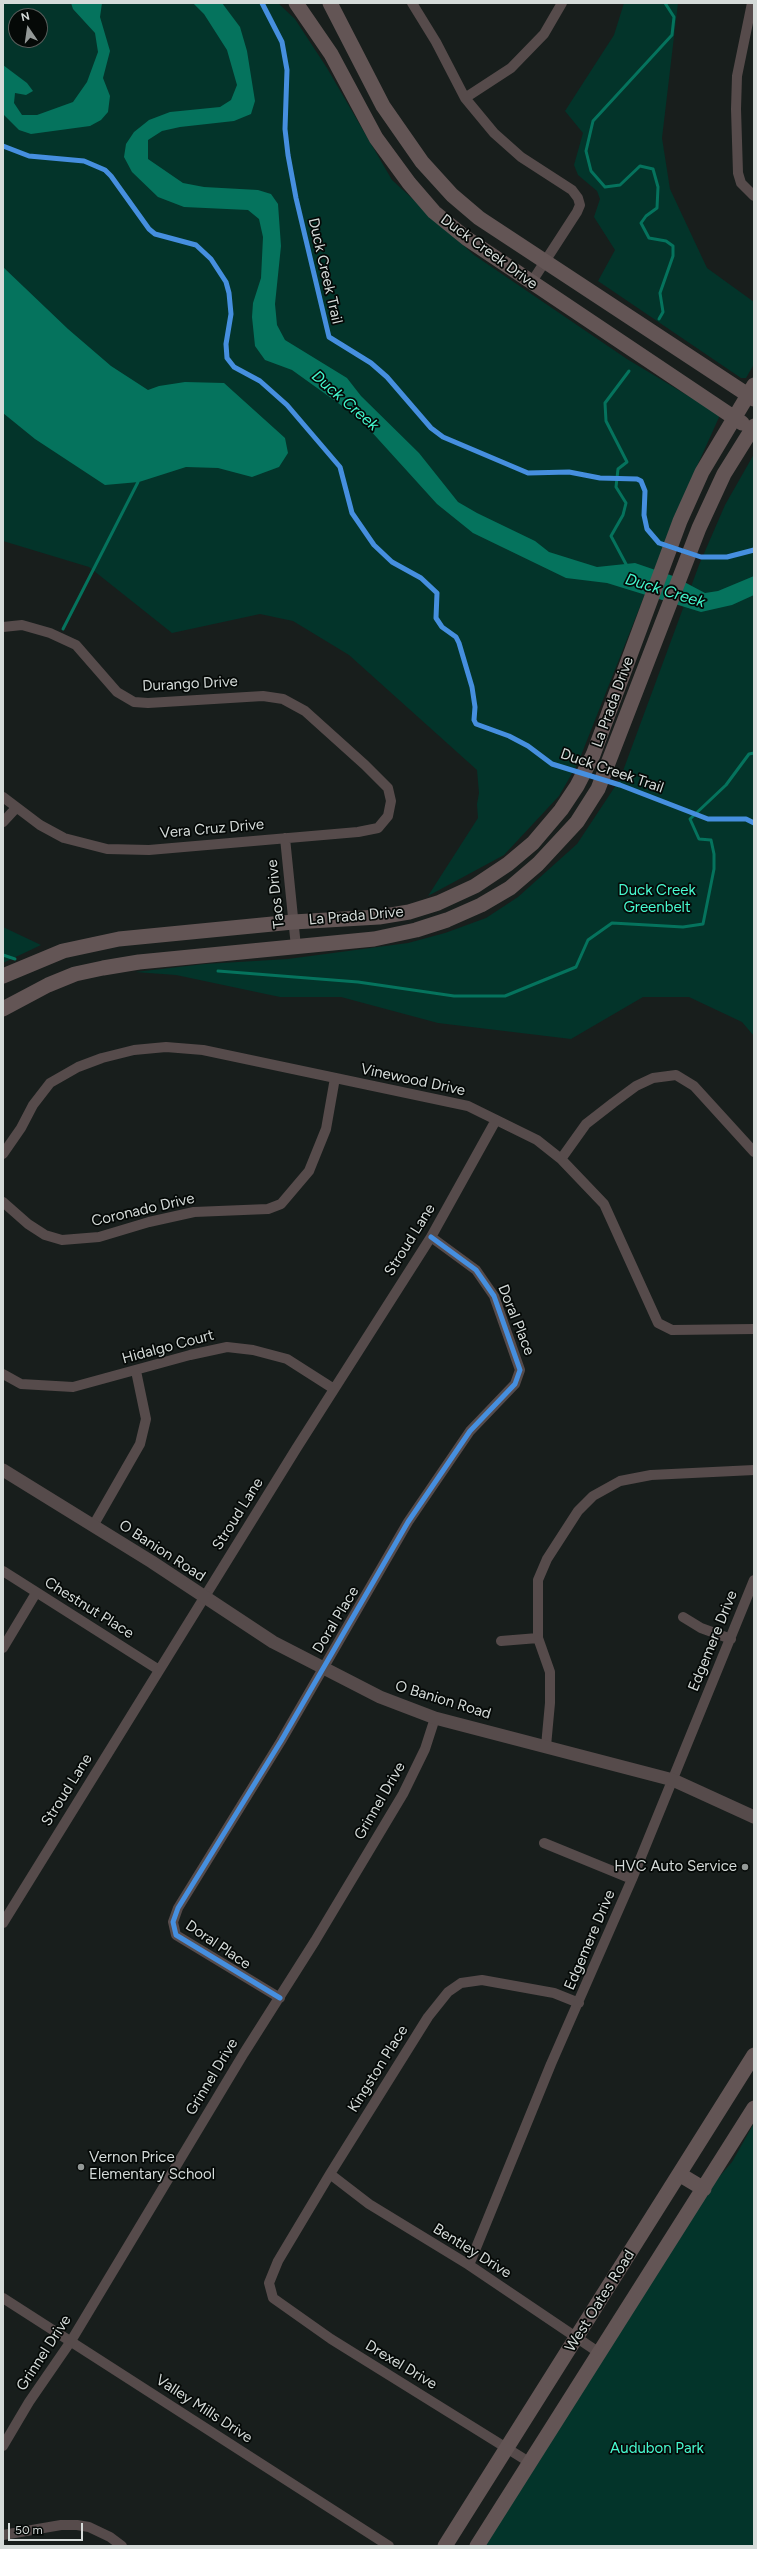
<!DOCTYPE html>
<html>
<head>
<meta charset="utf-8">
<style>
  body { margin:0 }
  #map { position:relative; width:757px; height:2549px; overflow:hidden; background:#181e1c; font-family:Figtree,sans-serif }
  canvas { display:block }
  .frame { position:absolute; inset:0; border:4px solid #d5dbd9; pointer-events:none }
  .north { position:absolute; left:8px; top:8px; width:40px; height:40px; box-sizing:border-box; background:#050907; border:1px solid #585d5b; border-radius:50%; rotate:347deg; font-size:11px; font-weight:700; line-height:16px; text-align:center; color:#d5dbd9 }
  .north::after { content:''; display:block; margin:auto; width:14px; height:18px; background:#939997; clip-path:polygon(50% 0,100% 100%,50% 72%,0 100%) }
  .scale { position:absolute; left:8px; top:2523px; width:75px; height:18px; box-sizing:border-box; border:2px solid #d5dbd9; border-top:0; padding-left:5px; font-size:12px; line-height:14px; white-space:nowrap; color:#d5dbd9; -webkit-text-stroke:3px #050907; paint-order:stroke }
</style>
</head>
<body>
<div id="map">
<canvas width="757" height="2549"></canvas>
<div class="frame"></div>
<div class="north">N</div>
<div class="scale">50 m</div>
</div>
<script>
const g = document.querySelector('canvas').getContext('2d');
g.lineJoin = 'round';
function fill(path, color) {
  g.fillStyle = color;
  g.fill(path, 'evenodd');
}
function poly(rows) {
  const path = new Path2D();
  for (const r of rows) {
    path.moveTo(r[0], r[1]);
    for (let i = 2; i < r.length; i += 2) path.lineTo(r[i], r[i + 1]);
  }
  return path;
}
function stroke(path, color, width, dash) {
  g.strokeStyle = color;
  g.lineWidth = width;
  g.lineCap = dash ? 'butt' : 'round';
  g.setLineDash(dash || []);
  g.stroke(path);
}
function write(font, color, halo, rows, align = 'center') {
  g.font = font + ' Figtree,sans-serif';
  g.lineWidth = 3.5;
  g.setLineDash([]);
  g.textBaseline = 'middle';
  g.strokeStyle = halo;
  g.fillStyle = color;
  for (const [text, x, y, turn = 0] of rows) {
    g.save();
    g.translate(x, y);
    g.rotate((+turn || 0) * Math.PI / 180);
    g.textAlign = isNaN(turn) ? turn : align;
    if (halo) g.strokeText(text, 0, 0);
    g.fillText(text, 0, 0);
    g.restore();
  }
}
const green = poly([
  [3,3,278,3,295,19,327,68,392,180,474,255,627,359,720,415,685,493,578,763,559,796,504,855,428,896,478,818,477,804,479,793,477,770,349,655,293,621,260,614,172,633,89,567,3,541],
  [16,16,40,16,40,40,16,40],
  [624,3,678,3,662,138,670,189,707,268,754,302,754,364,746,378,741,378,598,281,615,250,594,217,600,199,597,191,578,175,574,165,583,133,565,111,614,35],
  [754,454,754,1036,742,1022,689,997,643,997,571,1039,438,1023,341,997,280,997,176,975,135,972,205,964,288,959,408,943,445,933,486,918,518,897,577,844,620,779,699,565,725,505],
  [3,927,41,945,3,963],
  [754,2123,754,2546,483,2546,705,2193,732,2162]
]);
const water = poly([
  [71,3,102,3,100,17,110,51,103,78,110,96,108,112,101,120,90,126,31,134,19,130,3,114,3,65,27,83,33,91,26,95,15,93,14,103,22,115,37,115,73,102,87,82,98,52,95,33,73,9],
  [193,3,222,3,240,27,247,51,255,101,251,114,234,121,180,127,162,131,148,140,148,159,183,183,204,187,258,190,271,194,278,204,281,246,275,304,277,325,285,340,347,378,361,396,419,453,458,502,477,513,535,541,549,552,597,567,635,563,673,576,705,593,718,591,754,576,754,595,732,605,701,612,607,583,566,578,473,533,437,504,359,418,292,370,265,360,255,346,252,317,253,303,261,278,263,237,259,219,248,210,184,207,158,197,132,172,124,157,126,144,134,132,149,120,170,112,220,107,231,100,237,85,227,50,204,14],
  [3,267,68,329,111,366,148,390,159,386,185,382,224,383,285,438,288,453,279,467,252,477,218,468,186,467,139,482,105,485,35,439,3,413]
]);
const stream = poly([
  [659,319,663,312,660,293,673,256,673,246,666,241,649,238,641,223,646,216,657,208,658,187,653,169,640,166,620,185,605,187,591,171,586,151,593,121,672,35,674,17,665,3],
  [627,566,611,536,623,515,626,503,616,487,618,469,627,462,606,421,605,403,629,371],
  [63,629,138,482],
  [3,955,15,959],
  [218,971,358,982,454,996,505,996,576,967,588,940,612,923,683,927,703,924,714,869,714,854,711,840,699,839,690,819,726,785,749,754,754,753]
]);
const minor = poly([
  [412,3,436,42,465,98,494,133,521,157,572,190,578,198,580,205,577,212,531,283],
  [752,3,737,76,736,109,738,173,741,183,754,196],
  [465,98,511,68,544,34,562,3],
  [3,627,22,625,50,633,76,645,117,692,134,702,148,703,263,696,283,699,305,711,365,765,388,788,391,801,388,816,378,828,358,832,149,850,107,849,64,838,40,825,3,797],
  [3,822,16,808],
  [285,838,296,947],
  [3,1154,21,1128,33,1105,50,1083,78,1067,102,1058,134,1050,166,1047,203,1050,468,1106,537,1140,561,1159,604,1204,658,1323,672,1330,754,1329],
  [561,1159,586,1124,613,1103,636,1086,653,1078,676,1075,694,1086,754,1152],
  [3,1202,28,1224,45,1235,62,1240,99,1237,149,1222,194,1212,268,1209,281,1204,309,1171,326,1129,335,1078],
  [3,1374,21,1384,73,1387,190,1355,227,1347,253,1350,287,1359,334,1389],
  [93,1526,140,1444,146,1419,136,1371],
  [3,1571,159,1670],
  [683,1617,701,1628,731,1639],
  [501,1641,538,1638],
  [3,1648,36,1593],
  [546,1746,550,1703,550,1672,538,1638,538,1580,547,1559,578,1511,593,1496,620,1481,651,1475,754,1470],
  [544,1843,632,1879],
  [3,1923,296,1449,431,1237,496,1120],
  [280,1998,176,1935,173,1922,178,1908,281,1741,408,1522,470,1431,515,1384,520,1370,494,1296,476,1270,431,1237],
  [330,2174,369,2204,469,2265,598,2352],
  [469,2265,551,2064,632,1879,754,1580],
  [3,2298,389,2546],
  [3,2446,29,2402,71,2341,244,2053,315,1941,403,1794,425,1749,435,1718],
  [529,2462,331,2339,273,2298,269,2283,278,2261,330,2174,428,2017,448,1992,461,1983,482,1980,554,1993,579,2003],
  [3,2535,61,2525,77,2525,89,2527,110,2537,122,2546]
]);
const tertiary = poly([
  [3,1470,152,1562,273,1642,380,1697,435,1718,673,1780,754,1817]
]);
const secondary = poly([
  [296,3,331,54,376,138,409,183,434,212,466,238,742,423],
  [330,3,383,106,422,162,452,195,479,218,754,399],
  [3,976,63,951,119,939,293,922,379,917,409,912,438,903,475,886,508,864,533,843,561,810,577,786,593,755,680,521,702,472,754,385],
  [3,1009,48,985,75,974,103,968,139,962,374,939,416,930,447,920,481,905,510,888,538,864,577,822,598,789,699,528,724,474,754,426],
  [679,2174,704,2189],
  [445,2546,754,2055],
  [477,2546,754,2108]
]);
const cycleway = poly([
  [262,3,282,42,287,70,285,129,288,155,296,198,329,337,371,363,387,377,431,428,443,437,528,473,569,472,600,478,637,479,641,481,645,491,644,515,647,529,659,543,701,557,727,557,754,550],
  [3,146,29,156,84,161,105,170,111,176,149,229,155,234,196,245,211,259,226,282,229,293,231,314,226,344,227,358,234,367,260,381,287,405,340,467,352,513,374,545,392,562,421,578,437,593,436,618,442,627,456,637,459,643,472,687,475,707,474,720,476,724,509,736,528,746,552,764,620,785,708,819,746,819,754,823],
  [280,1998,176,1935,173,1922,178,1908,281,1741,408,1522,470,1431,515,1384,520,1370,494,1296,476,1270,431,1237]
]);
const markers = [
  [745,1867,4,"#939997"],
  [81,2167,4,"#939997"]
];
const streetNames = [
  ["Duck Creek Drive",489,252,36],
  ["Duck Creek Trail",325,271,77],
  ["Durango Drive",190,684,-3],
  ["La Prada Drive",613,702,-70],
  ["Duck Creek Trail",612,771,19],
  ["Vera Cruz Drive",212,829,-5],
  ["Taos Drive",276,894,-96],
  ["La Prada Drive",356,916,-5],
  ["Vinewood Drive",413,1080,12],
  ["Coronado Drive",143,1210,-13],
  ["Stroud Lane",410,1240,-58],
  ["Doral Place",516,1320,68],
  ["Hidalgo Court",168,1347,-15],
  ["Stroud Lane",238,1514,-58],
  ["O Banion Road",162,1551,33],
  ["Chestnut Place",89,1608,32],
  ["Doral Place",336,1620,-59],
  ["Edgemere Drive",713,1641,-68],
  ["O Banion Road",443,1700,17],
  ["Stroud Lane",67,1790,-58],
  ["Grinnel Drive",380,1801,-60],
  ["Edgemere Drive",590,1940,-67],
  ["Doral Place",218,1945,34],
  ["Kingston Place",378,2069,-58],
  ["Grinnel Drive",212,2077,-59],
  ["Bentley Drive",472,2251,32],
  ["West Oates Road",600,2301,-58],
  ["Grinnel Drive",44,2353,-57],
  ["Drexel Drive",401,2365,31],
  ["Valley Mills Drive",204,2409,33]
];
const parkNames = [
  ["Duck Creek",657,891],
  ["Greenbelt",657,908],
  ["Audubon Park",657,2449]
];
const poiNames = [
  ["HVC Auto Service",737,1867],
  ["Vernon Price",89,2158,"left"],
  ["Elementary School",89,2175,"left"]
];
const waterNames = [
  ["Duck Creek",345,401,41],
  ["Duck Creek",665,591,17]
];
fill(green, '#03342a');
fill(water, '#05735d');
stroke(stream, '#05735d', 3);
stroke(minor, '#564b4b', 10);
stroke(tertiary, '#564b4b', 13);
stroke(secondary, '#635555', 15);
stroke(cycleway, '#468fdf', 5);
for (const [x, y, r, color] of markers) {
  const dot = new Path2D();
  dot.arc(x, y, r, 0, 2 * Math.PI);
  g.fillStyle = color;
  g.fill(dot);
  stroke(dot, '#050907', 1.5);
}
write('15px', '#d5dbd9', '#050907', streetNames);
write('15px', '#47fad0', '#050907', parkNames);
write('15px', '#d5dbd9', '#050907', poiNames, 'right');
write('italic 16px', '#43f7cd', '#050907', waterNames);
</script>
</body>
</html>
